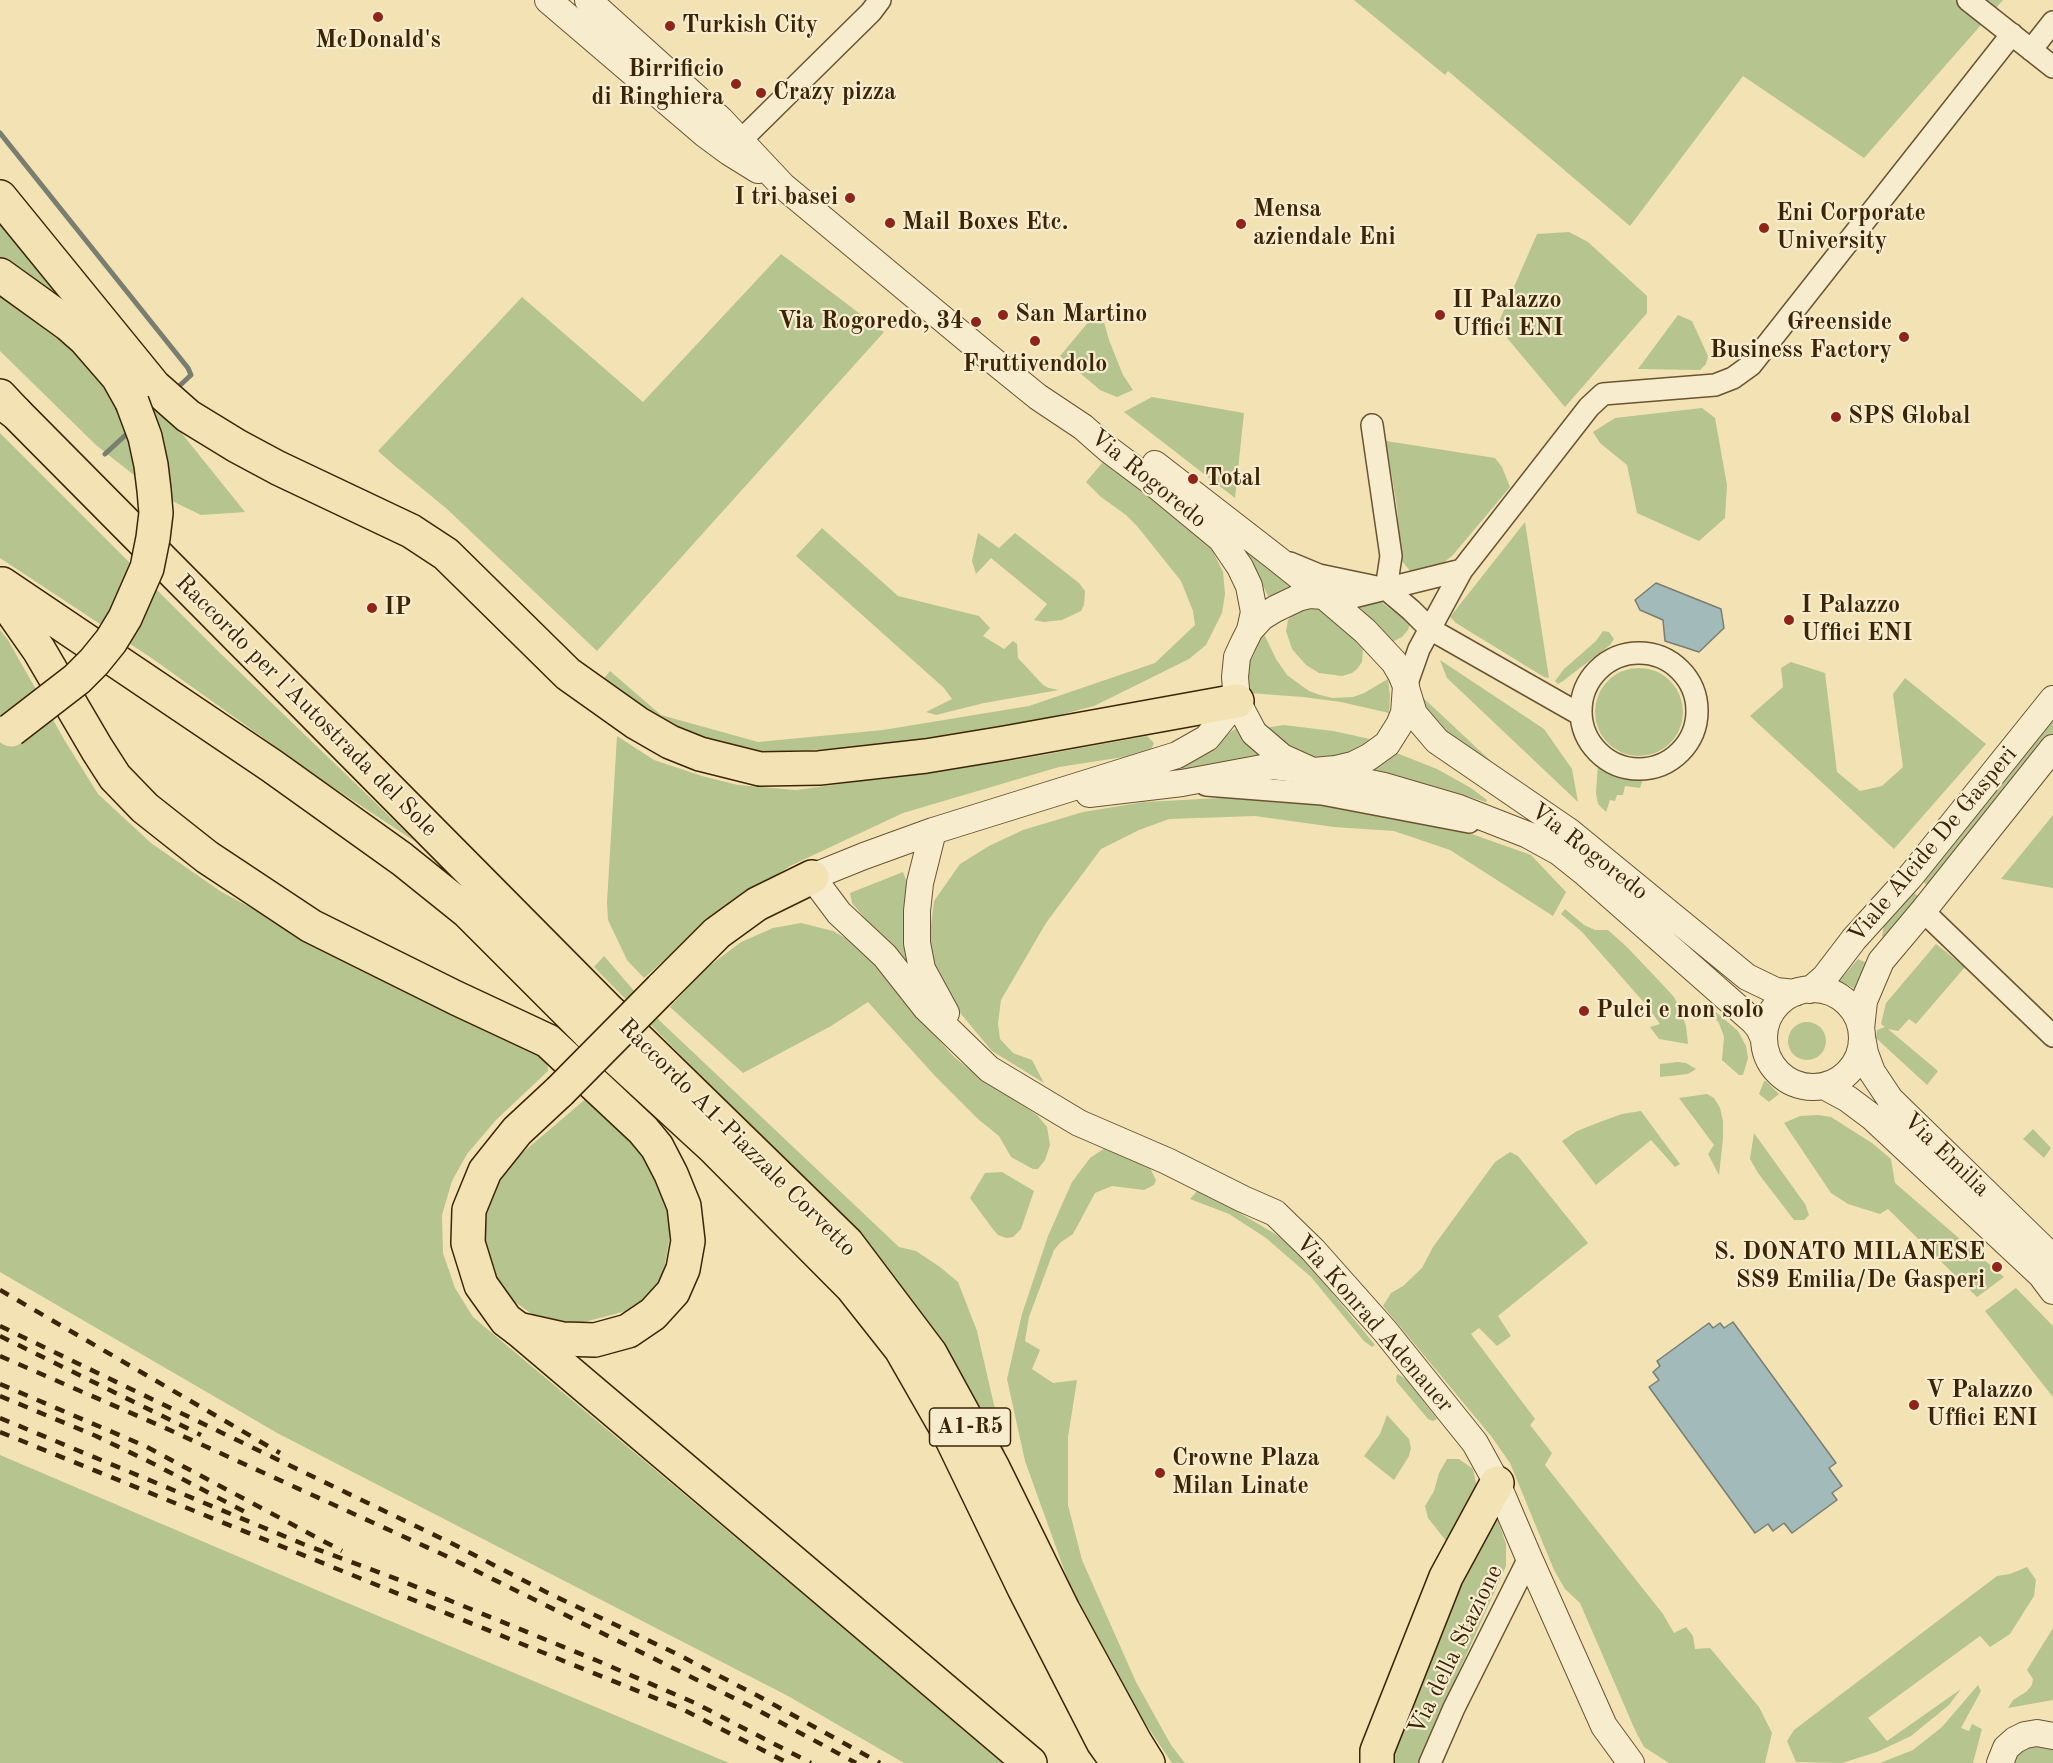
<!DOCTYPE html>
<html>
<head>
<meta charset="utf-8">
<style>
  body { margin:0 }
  canvas { display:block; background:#f3e2b3 }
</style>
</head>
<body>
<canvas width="2053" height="1763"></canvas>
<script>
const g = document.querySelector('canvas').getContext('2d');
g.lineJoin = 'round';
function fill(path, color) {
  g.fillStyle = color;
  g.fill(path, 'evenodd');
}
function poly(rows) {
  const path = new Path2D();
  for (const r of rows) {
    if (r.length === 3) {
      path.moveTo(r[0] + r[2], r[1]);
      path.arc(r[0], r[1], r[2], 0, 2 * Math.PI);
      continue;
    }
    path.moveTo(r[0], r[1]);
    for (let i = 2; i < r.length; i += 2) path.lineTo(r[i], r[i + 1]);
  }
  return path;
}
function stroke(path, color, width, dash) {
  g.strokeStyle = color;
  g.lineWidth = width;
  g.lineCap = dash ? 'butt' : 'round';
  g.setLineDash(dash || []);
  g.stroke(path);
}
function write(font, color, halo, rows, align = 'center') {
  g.font = font + ' "Old Standard TT",serif';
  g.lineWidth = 4.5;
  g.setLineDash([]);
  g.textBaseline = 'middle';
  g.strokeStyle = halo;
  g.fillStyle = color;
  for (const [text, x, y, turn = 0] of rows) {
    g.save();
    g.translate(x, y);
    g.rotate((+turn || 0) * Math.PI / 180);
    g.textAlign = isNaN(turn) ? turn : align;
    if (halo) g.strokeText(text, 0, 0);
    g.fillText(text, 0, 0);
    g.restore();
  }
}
const green = poly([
  [1354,0,2003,0,1864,158,1743,76,1630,226,1448,71,1445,75],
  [0,211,81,312,23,279,0,258],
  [1569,232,1588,242,1647,296,1647,313,1565,407,1497,326,1537,234],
  [781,254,884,332,597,651,447,509,396,467,378,451,522,297,643,402],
  [0,289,56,330,90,368,120,410,144,483,96,445,0,351],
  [1100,308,1109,340,1123,375,1133,390,1117,397,1100,390,1060,356],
  [1678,315,1692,321,1708,356,1706,364,1700,370,1638,369],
  [126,364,245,512,201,515,168,499],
  [1152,397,1244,413,1235,498,1124,412],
  [1702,408,1715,418,1727,485,1725,518,1699,541,1637,513,1627,465,1600,443,1593,432,1615,418],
  [0,433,220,653,416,842,325,782,153,659,0,558],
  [1386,441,1495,458,1502,467,1510,487,1453,555,1437,568,1411,572,1401,560,1397,507],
  [1103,462,1134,483,1210,546,1223,572,1225,594,1222,613,1206,645,1189,659,1094,706,1001,730,863,748,756,752,719,748,655,722,601,682,610,671,661,715,758,742,883,730,1029,706,1155,663,1195,625,1193,611,1181,581,1137,526,1126,515,1101,497,1086,482],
  [1525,522,1549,678,1544,677,1456,623,1450,617],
  [822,528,898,596,979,616,990,628,983,636,1004,649,1013,641,1017,644,1018,658,1043,685,1049,688,1059,690,984,703,936,715,926,712,952,699,944,688,796,556],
  [978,533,999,548,1015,533,1079,583,1085,591,1084,605,1081,611,1062,620,1044,622,1034,620,1047,604,991,558,976,574,972,561],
  [1246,551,1292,586,1290,588,1269,598],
  [1380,601,1410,624,1408,630,1402,637,1392,642,1358,606],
  [1313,607,1321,610,1360,643,1363,650,1362,662,1357,669,1352,673,1342,676,1319,673,1306,665,1292,649,1286,631,1288,620,1298,610],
  [0,630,8,640,65,741,98,794,151,843,220,891,303,936,547,1055,548,1071,496,1120,467,1154,452,1181,442,1215,443,1253,455,1288,473,1317,1004,1763,904,1763,788,1696,279,1434,0,1272],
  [1603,631,1609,632,1614,639,1610,645,1563,681,1558,684,1555,681,1564,669,1596,641],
  [1264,634,1276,659,1287,675,1309,691,1320,695,1333,698,1353,697,1364,693,1388,679,1390,696,1389,713,1341,702,1303,697,1249,693,1248,674,1251,657,1255,647],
  [1440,660,1544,729,1572,769,1578,802,1447,678],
  [1791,662,1825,673,1837,772,1860,791,1882,786,1903,767,1893,694,1905,678,1986,744,1894,849,1750,716,1783,687,1781,668],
  [1639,712,44],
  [1418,693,1494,764,1457,742,1440,729,1428,713],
  [2053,715,2053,735,1934,885,1931,888,1921,880],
  [1284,725,1333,731,1370,739,1360,747,1346,754,1331,757,1313,757,1290,750,1265,728],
  [1235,729,1238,729,1248,745,1262,758,1146,776,1209,747],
  [617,736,654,760,702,776,738,785,796,790,1015,760,1147,736,1154,743,1152,748,1143,754,1059,767,903,813,790,866,712,918,644,978,627,960,608,920,607,902],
  [1394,752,1437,769,1471,788,1487,800,1486,802,1433,786,1367,770],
  [1598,764,1643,779,1640,788,1625,786,1623,795,1617,795,1615,801,1610,800,1606,812,1598,804,1596,793],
  [1240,797,1345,803,1452,827,1531,855,1566,892,1553,916,1450,850,1394,831,1334,827,1255,816,1169,819,1139,830,1101,849,1046,923,1001,1000,998,1023,1000,1039,1013,1053,1032,1060,1044,1083,992,1051,941,990,928,949,934,901,960,864,989,846,1023,830,1083,812,1144,802],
  [2053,815,2053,888,2001,879],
  [903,872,908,885,910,972,852,903,850,893],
  [1914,893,1921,898,1887,938,1882,936,1884,925],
  [1565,909,1584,925,1595,930,1608,930,1627,947,1663,985,1674,997,1679,1007,1686,1026,1688,1044,1659,1039,1650,1027,1660,1024,1648,1007,1582,932,1561,914],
  [801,923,833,931,861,947,912,1010,954,1057,974,1073,1037,1115,1047,1127,1050,1145,1045,1160,1038,1169,1033,1169,1011,1157,999,1136,978,1119,935,1076,868,1002,831,1026,743,1073,670,1007,704,970,741,942,773,928],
  [1936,944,1965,967,1916,1024,1909,1019,1898,1031,1888,1029,1938,1071,1927,1085,1876,1038,1877,1030,1885,1027,1881,1024,1886,1003],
  [604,956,660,1021,899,1247,916,1251,940,1267,958,1282,977,1331,1008,1466,718,1093,594,967],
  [1858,959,1869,964,1856,990,1848,985,1838,982],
  [1716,1012,1738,1031,1746,1046,1748,1058,1743,1075,1739,1075,1722,1060,1724,1037,1719,1023,1712,1014],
  [1807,1041,19],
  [1678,1062,1686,1063,1696,1069,1688,1074,1660,1077,1660,1064],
  [1764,1081,1766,1081,1779,1094,1769,1102,1759,1094],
  [1707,1094,1714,1098,1720,1108,1723,1121,1723,1138,1719,1175,1708,1154,1714,1145,1679,1098],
  [588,1097,608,1111,661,1181,671,1230,664,1269,652,1295,626,1311,569,1326,543,1322,515,1302,492,1277,485,1244,485,1211,493,1186,515,1159],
  [1641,1111,1680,1164,1675,1167,1651,1140,1596,1185,1562,1141,1577,1131,1600,1122,1622,1114],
  [1818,1115,1831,1117,1872,1143,1891,1159,1895,1183,2004,1277,1977,1297,1888,1209,1880,1214,1848,1204,1831,1193,1784,1123,1800,1116],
  [2033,1129,2051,1148,2044,1158,2023,1139],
  [1754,1133,1805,1204,1809,1215,1804,1220,1794,1220,1758,1173,1750,1159],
  [1105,1148,1143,1162,1150,1168,1156,1180,1154,1185,1144,1190,1112,1186,1095,1193,1073,1234,1061,1242,1054,1250,1029,1317,1025,1341,1040,1350,1032,1369,1053,1383,1077,1380,1068,1437,1068,1505,1082,1560,1136,1682,1171,1745,1185,1763,1172,1763,1112,1674,1066,1575,1025,1461,1007,1379,1022,1314,1048,1236,1072,1182,1090,1158],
  [1510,1152,1518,1156,1588,1243,1498,1316,1511,1336,1497,1346,1479,1328,1471,1334,1535,1419,1530,1425,1552,1453,1545,1465,1663,1614,1674,1633,1686,1627,1693,1636,1695,1649,1710,1648,1759,1707,1772,1733,1765,1763,1669,1763,1644,1747,1635,1730,1580,1603,1565,1589,1554,1570,1510,1463,1491,1436,1383,1306,1391,1293,1403,1286,1422,1268,1433,1247,1495,1162],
  [1002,1172,1034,1191,1021,1229,1013,1237,1006,1238,998,1235,992,1228,970,1198,985,1173],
  [1199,1189,1277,1235,1306,1261,1375,1345,1372,1347,1364,1341,1311,1277,1266,1238,1229,1214,1190,1199],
  [2016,1288,2053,1326,2053,1397,1985,1311],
  [1397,1374,1406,1379,1437,1419,1433,1421,1428,1419,1396,1381],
  [1387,1415,1409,1439,1411,1448,1409,1456,1394,1480,1364,1456,1380,1434],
  [0,1455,326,1594,729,1763,0,1763],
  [1447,1459,1459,1459,1473,1469,1477,1488,1447,1542,1428,1518,1425,1506,1434,1491,1439,1473],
  [1497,1517,1506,1544,1506,1566,1422,1754,1418,1763,1384,1763,1465,1567],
  [2027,1567,2036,1580,2034,1596,2010,1634,1990,1647,1980,1636,1868,1718,1887,1741,1961,1689,1949,1705,1911,1736,1877,1752,1842,1763,1796,1762,1787,1741,1794,1730,1997,1576,2010,1574],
  [2053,1628,2053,1700,2008,1708,2013,1700,2026,1692,2032,1685,2033,1679,2027,1670],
  [1978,1685,1981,1691,1961,1728,1969,1731,1972,1724,1982,1729,1973,1763,1880,1763,1913,1750,1942,1727],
  [2023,1745,2053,1746,2053,1763,2009,1763]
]);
const water = poly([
  [1656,583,1721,609,1724,628,1699,652,1665,641,1663,620,1640,610,1635,600,1656,583],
  [1733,1322,1836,1463,1829,1468,1842,1486,1832,1493,1837,1500,1792,1533,1784,1523,1773,1531,1768,1524,1755,1533,1649,1387,1659,1380,1653,1372,1660,1366,1657,1361,1709,1323,1713,1328,1720,1323,1724,1328,1733,1322]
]);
const stream = poly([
  [0,133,188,368,191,375,175,390],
  [105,454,131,430]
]);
const minor = poly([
  [1968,0,2053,67],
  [2031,50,2053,22],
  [729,152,871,12,880,0],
  [1372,425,1391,556,1386,589],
  [1290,563,1319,575,1386,589,1411,610,1430,629,1581,715],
  [1324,596,1353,597,1462,570],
  [1639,711,58],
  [1406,686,1419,649,1462,570,1589,407,1603,394,1715,385,1733,378,1751,365,2012,34],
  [1206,785,1322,794,1469,822],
  [1923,911,2053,1036],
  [1430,1763,1454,1708,1529,1558]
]);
const tertiary = poly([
  [548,0,706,135,729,152,758,170],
  [588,0,721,120,783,186,985,354,1038,397,1083,427,1108,449,1152,482,1221,539,1240,567,1249,586,1254,612,1250,630],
  [1155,464,1275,557,1324,596,1365,631,1394,662,1401,674,1406,686,1404,713,1399,725,1387,744,1369,757,1353,765,1336,769,1313,771,1282,757,1254,733,1237,701,1235,677,1237,657,1243,644,1250,630,1262,617,1275,609,1298,598,1310,595,1324,596],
  [1407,691,1414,714,1437,741,1570,832,1747,977,1776,991,1795,993],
  [1237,701,1207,738,1177,755,933,831,864,856,812,877,839,913,885,956,926,1008,989,1069,1079,1123,1167,1161,1243,1199,1275,1213,1313,1250,1385,1331,1475,1443,1497,1483,1529,1558,1604,1726,1631,1763],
  [1089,794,1182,783,1273,766,1313,771,1384,786,1459,808,1528,835,1559,852,1584,872,1753,1021,1759,1028,1764,1039],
  [933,831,920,883,917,911,917,943,922,969,946,1013],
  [1813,1038,49],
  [1810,990,1825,977,1854,939,1910,877,2053,699],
  [1861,1029,1864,1001,1881,961,1923,911,2053,748],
  [1862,1037,1865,1053,1872,1072,1890,1099,2053,1258],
  [1824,1086,1848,1099,1872,1117,2041,1275,2053,1291],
  [2000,1763,2006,1748,2015,1740,2025,1735,2037,1733,2053,1736]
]);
const trunk = poly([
  [0,197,154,386,188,416,237,446,278,468,411,531,446,554,568,674,637,723,670,742,700,754,760,769,819,768,926,756,1005,743,1237,701],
  [0,401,16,413,611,1013],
  [2,584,272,766,402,859,468,912,590,1034],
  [0,599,11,610,39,650,97,749,115,777,145,808,207,857,311,926,456,998,548,1041,643,1130,657,1147,671,1174,684,1206,688,1241,683,1269,673,1292,653,1314,628,1331,595,1340,563,1339,518,1329,506,1320,481,1285,468,1243,469,1210,485,1171,517,1131,560,1091],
  [661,989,717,933,757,904,812,877]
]);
const motorway = poly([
  [0,275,68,324,85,339,118,377,132,402],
  [0,396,16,413],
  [611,1013,847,1243,930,1353,993,1468,1063,1610,1135,1742,1148,1763],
  [590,1034,714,1148,852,1287,901,1349,949,1433,1024,1588,1103,1742,1118,1763],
  [518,1329,1030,1763],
  [1377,1763,1377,1751,1446,1577,1497,1483]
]);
const rail = poly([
  [0,1290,280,1453],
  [0,1326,453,1544,546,1592,675,1653,760,1697,880,1763],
  [0,1336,201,1435],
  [0,1356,163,1427,444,1555,754,1708,856,1763],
  [0,1384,145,1446,342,1551],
  [0,1396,96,1436,154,1464,247,1513],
  [0,1418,303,1544,402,1581,598,1661,695,1703,811,1763],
  [0,1432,682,1709,788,1763]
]);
const trunkBridge = poly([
  [560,1091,661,989]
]);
const motorwayBridge = poly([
  [11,730,77,679,94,662,111,641,125,618,147,568,153,538,156,513,154,490,151,465,145,437,132,402]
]);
const markers = [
  [378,17,6,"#8f2418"],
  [670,26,6,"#8f2418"],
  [736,84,6,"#8f2418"],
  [761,93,6,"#8f2418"],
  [850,198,6,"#8f2418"],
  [890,223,6,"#8f2418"],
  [1241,224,6,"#8f2418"],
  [1764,228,6,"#8f2418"],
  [1003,315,6,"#8f2418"],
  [1440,315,6,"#8f2418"],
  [976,322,6,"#8f2418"],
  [1904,337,6,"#8f2418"],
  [1035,341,6,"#8f2418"],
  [1836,417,6,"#8f2418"],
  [1193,479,6,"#8f2418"],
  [372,608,6,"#8f2418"],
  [1789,620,6,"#8f2418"],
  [1584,1011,6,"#8f2418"],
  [1997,1267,6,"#8f2418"],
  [1914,1405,6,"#8f2418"],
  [1160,1473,6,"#8f2418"]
];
const shields = [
  [970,1427,81]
];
const shieldNames = [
  ["A1-R5",970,1427]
];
const poiNames = [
  ["Turkish City",682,26],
  ["McDonald's",378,41,"center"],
  ["Birrificio",724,70,"right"],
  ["di Ringhiera",724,98,"right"],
  ["Crazy pizza",773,93],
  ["I tri basei",838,198,"right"],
  ["Mensa",1253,210],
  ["aziendale Eni",1253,238],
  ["Eni Corporate",1776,214],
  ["University",1776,242],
  ["Mail Boxes Etc.",902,223],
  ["II Palazzo",1452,301],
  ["Uffici ENI",1452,329],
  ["San Martino",1015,315],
  ["Via Rogoredo, 34",964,322,"right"],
  ["Greenside",1892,323,"right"],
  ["Business Factory",1892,351,"right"],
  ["Fruttivendolo",1035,365,"center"],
  ["SPS Global",1848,417],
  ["Total",1205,479],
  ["I Palazzo",1801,606],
  ["Uffici ENI",1801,634],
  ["IP",384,608],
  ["Pulci e non solo",1596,1011],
  ["S. DONATO MILANESE",1985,1253,"right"],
  ["SS9 Emilia/De Gasperi",1985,1281,"right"],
  ["V Palazzo",1926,1391],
  ["Uffici ENI",1926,1419],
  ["Crowne Plaza",1172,1459],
  ["Milan Linate",1172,1487]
];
const streetNames = [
  ["Via Rogoredo",1148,479,39],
  ["Raccordo per l'Autostrada del Sole",306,706,45],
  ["Viale Alcide De Gasperi",1933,845,-50],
  ["Via Rogoredo",1589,852,38],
  ["Raccordo A1-Piazzale Corvetto",737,1138,45],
  ["Via Emilia",1946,1155,44],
  ["Via Konrad Adenauer",1374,1324,49],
  ["Via della Stazione",1456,1650,-64]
];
fill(green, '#b6c490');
fill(water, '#a2bab9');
stroke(water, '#797e71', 1.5);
stroke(stream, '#797e71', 5);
stroke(minor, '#6a5431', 24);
stroke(tertiary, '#6a5431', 28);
stroke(trunk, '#3c2506', 36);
stroke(motorway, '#3c2506', 36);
stroke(minor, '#f7ecce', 21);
stroke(tertiary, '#f7ecce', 26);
stroke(trunk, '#f3e2b3', 33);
stroke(motorway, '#f3e2b3', 33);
stroke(rail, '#3c2506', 4.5, [10, 10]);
stroke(trunkBridge, '#3c2506', 36, []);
stroke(motorwayBridge, '#3c2506', 36, []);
stroke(trunkBridge, '#f3e2b3', 33);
stroke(motorwayBridge, '#f3e2b3', 33);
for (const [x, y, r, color] of markers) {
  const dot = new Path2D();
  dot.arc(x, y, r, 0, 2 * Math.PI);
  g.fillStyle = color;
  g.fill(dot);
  stroke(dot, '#f7ecce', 2);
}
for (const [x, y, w] of shields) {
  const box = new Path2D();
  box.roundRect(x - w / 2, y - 19, w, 38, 4.5);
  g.fillStyle = '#f7ecce';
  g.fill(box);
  stroke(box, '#3c2506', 1.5);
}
write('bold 22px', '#3c2506', null, shieldNames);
write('bold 24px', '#3c2506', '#f7ecce', poiNames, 'left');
write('24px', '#3c2506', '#f7ecce', streetNames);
</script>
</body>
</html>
